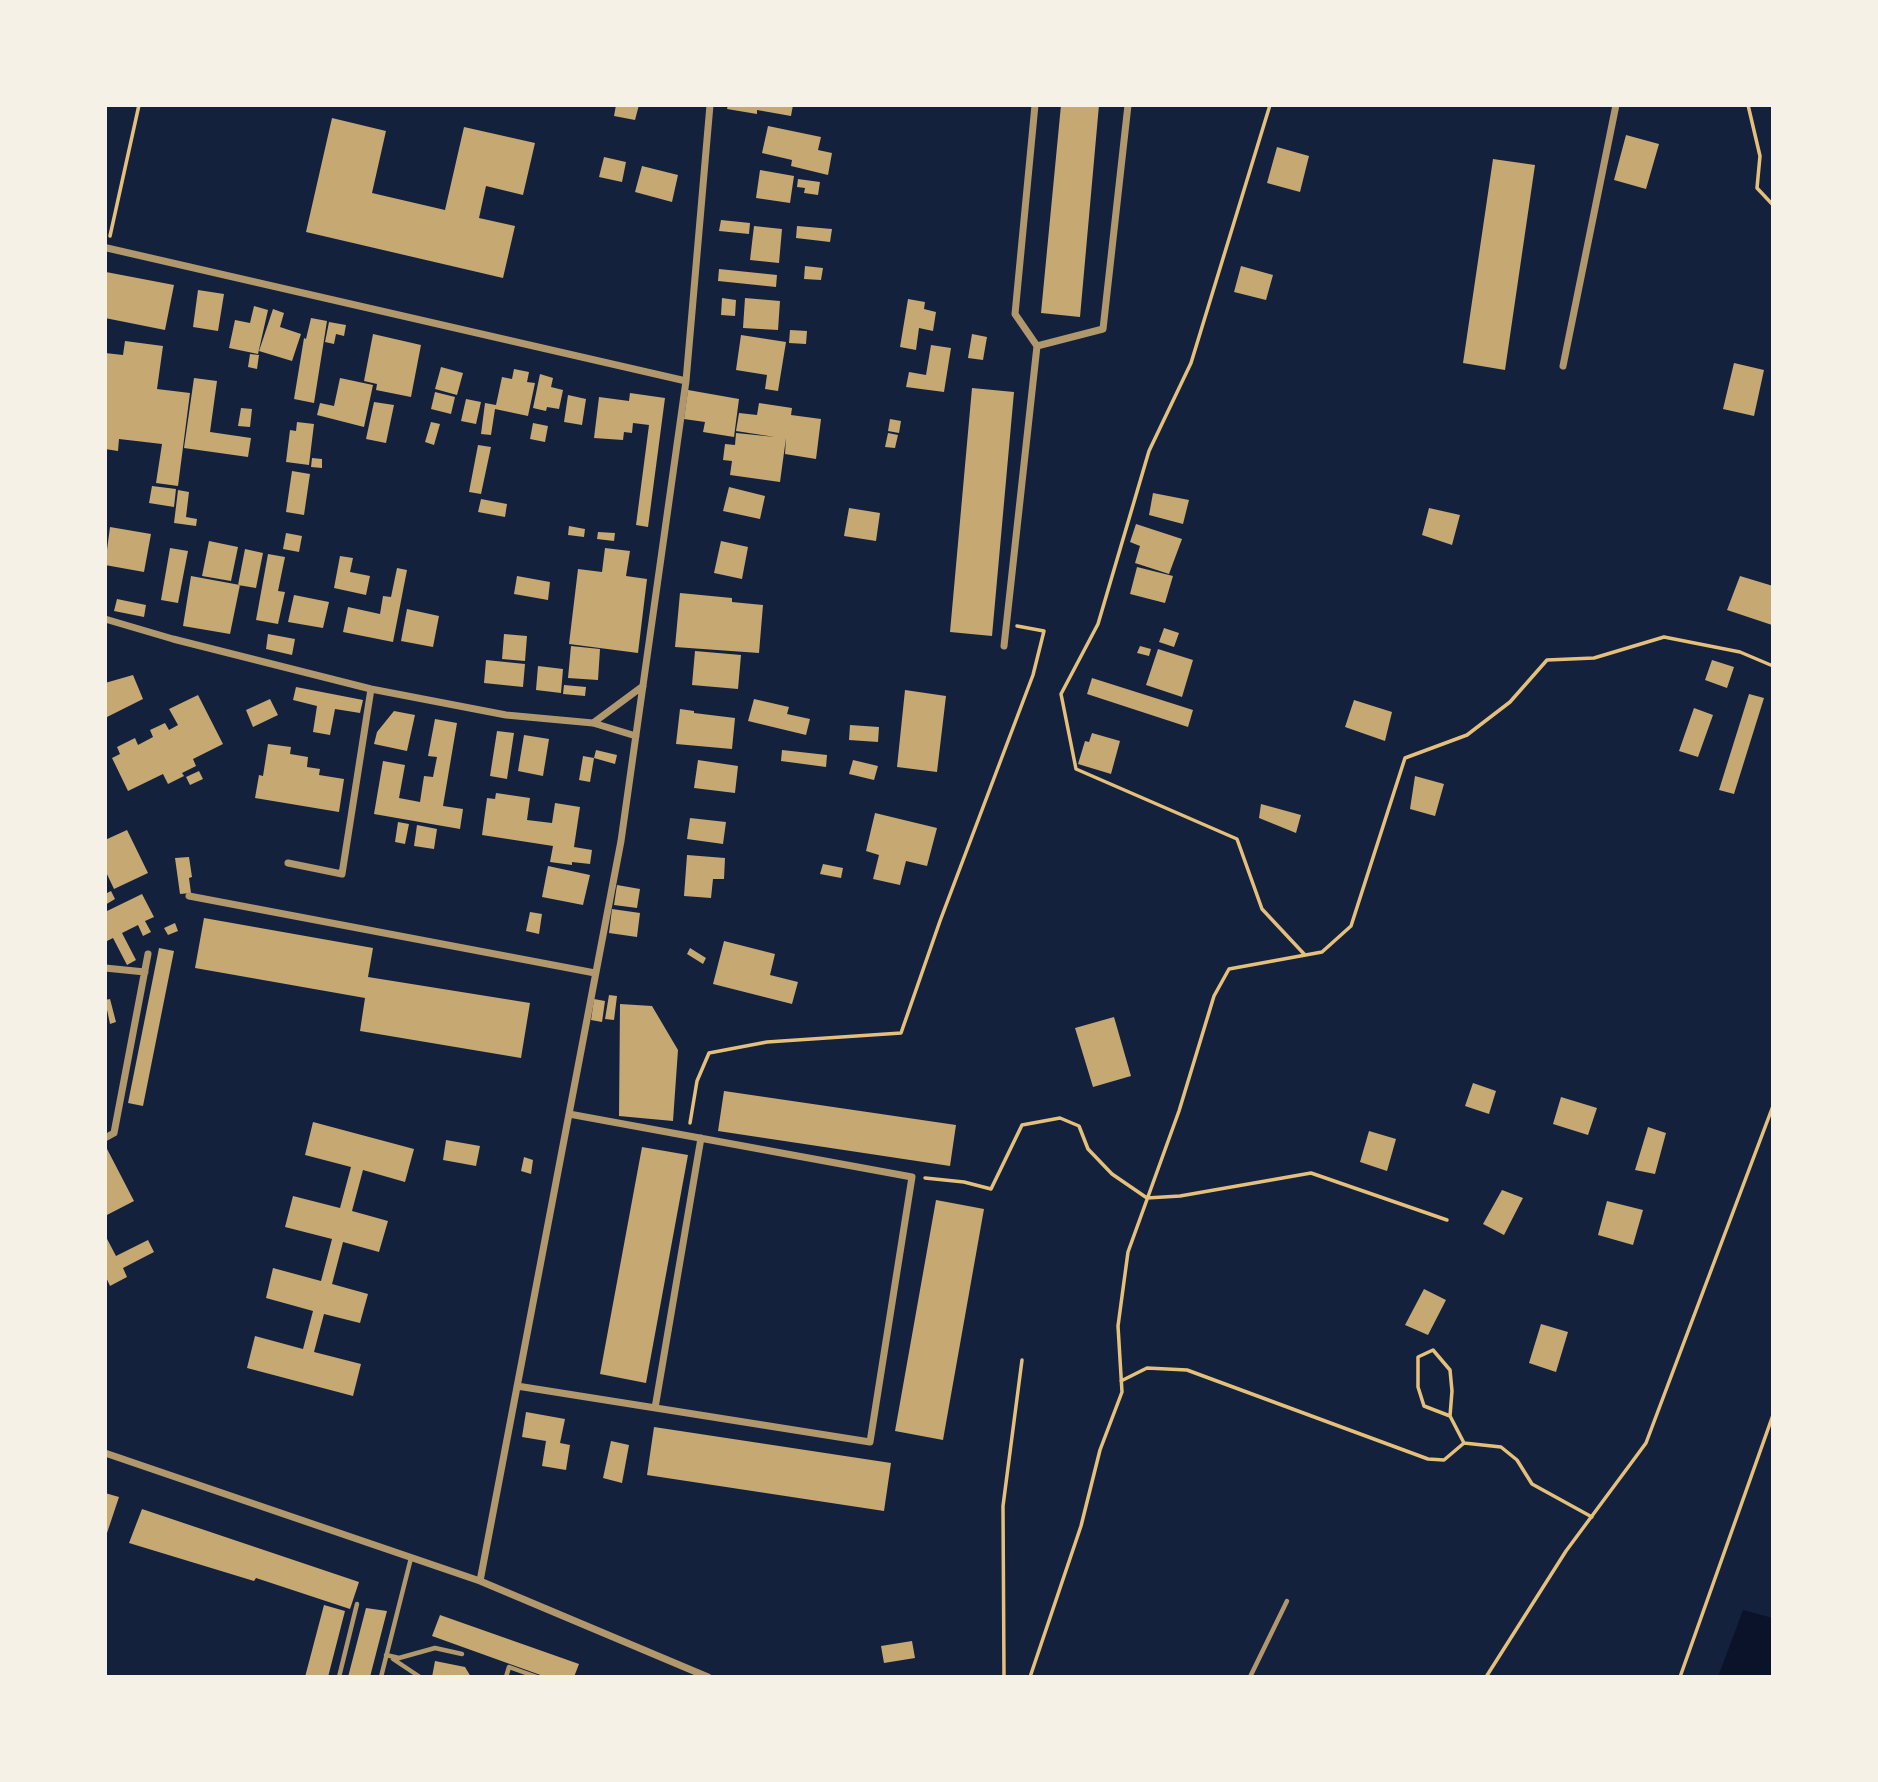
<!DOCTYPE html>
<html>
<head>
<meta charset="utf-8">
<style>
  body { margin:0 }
  #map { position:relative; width:1878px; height:1782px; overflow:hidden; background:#14213d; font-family:"DM Sans",sans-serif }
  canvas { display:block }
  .frame { position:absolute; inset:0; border:107px solid #f6f1e7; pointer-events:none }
</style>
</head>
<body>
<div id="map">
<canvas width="1878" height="1782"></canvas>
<div class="frame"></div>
</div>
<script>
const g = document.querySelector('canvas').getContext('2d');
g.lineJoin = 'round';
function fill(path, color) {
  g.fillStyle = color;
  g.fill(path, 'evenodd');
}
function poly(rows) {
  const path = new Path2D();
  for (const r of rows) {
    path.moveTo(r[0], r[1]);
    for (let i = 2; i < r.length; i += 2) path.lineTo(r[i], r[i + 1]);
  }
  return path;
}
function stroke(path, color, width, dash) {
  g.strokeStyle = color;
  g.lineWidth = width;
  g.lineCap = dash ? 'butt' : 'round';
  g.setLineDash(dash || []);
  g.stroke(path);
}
const water = poly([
  [1743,1610,1773,1618,1773,1677,1718,1677]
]);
const building = poly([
  [616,105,639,105,635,120,614,116],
  [728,105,793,105,791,116,757,110,757,114,727,109],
  [1061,105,1099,105,1080,317,1041,313],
  [332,118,386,131,372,193,445,210,464,127,535,143,523,195,486,186,479,218,515,226,503,278,306,232],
  [768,126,821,137,818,150,832,153,828,175,791,166,792,160,762,153],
  [1626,135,1659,144,1646,189,1614,180],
  [1277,147,1309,156,1300,192,1267,183],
  [604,157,626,162,622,182,599,177],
  [1493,159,1535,165,1505,370,1463,363],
  [642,166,678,175,672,202,635,192],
  [760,170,794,176,790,203,756,198],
  [798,179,820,182,818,195,804,193,805,188,797,187],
  [721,220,750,223,749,234,719,231],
  [754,226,782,229,779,263,750,260],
  [797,226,832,229,830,242,796,238],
  [805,266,823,268,821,280,804,279],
  [1241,266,1273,275,1266,300,1234,292],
  [719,269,777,275,776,287,718,281],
  [106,272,174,285,165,330,105,318],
  [198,290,224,294,218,331,193,327],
  [722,298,736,300,735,316,721,315],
  [745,298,780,301,778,330,743,328],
  [908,299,925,302,924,309,936,312,933,331,919,328,916,350,900,347],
  [254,306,268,310,258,354,229,348,235,320,250,323],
  [273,309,284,313,280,327,301,334,292,361,259,351],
  [311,318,327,321,314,403,294,399,304,338,306,339],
  [329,322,346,325,344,336,336,334,334,344,325,342],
  [790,330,807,331,806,344,789,343],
  [373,334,421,345,411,397,376,390,377,384,364,381],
  [972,334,987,337,983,360,968,358],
  [741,335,786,342,778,391,765,389,767,375,736,370],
  [125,341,163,346,157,389,190,393,178,486,156,483,162,444,119,439,118,451,105,449,105,353,123,355],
  [931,345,951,348,944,392,906,387,909,372,926,375],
  [250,354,259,355,257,369,248,367],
  [1734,363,1764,370,1754,416,1723,409],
  [441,367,463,373,457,395,435,389],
  [514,369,529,372,527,382,535,383,528,416,495,409,491,435,481,434,485,403,496,405,502,377,512,379],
  [540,374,553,378,551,387,563,390,559,409,547,407,546,411,533,408],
  [194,378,217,381,210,432,251,438,248,457,184,448],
  [340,378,373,385,364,427,317,415,320,403,334,406],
  [972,388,1014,392,992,636,950,632],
  [688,390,739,399,734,437,703,432,705,422,684,419],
  [435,392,455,397,451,414,431,409],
  [630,393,665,398,648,527,636,525,649,425,633,423,632,433,624,432,623,440,594,438,599,397,629,401],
  [568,395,586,399,582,425,564,422],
  [466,399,481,402,476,424,461,421],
  [374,402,394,405,386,443,366,439],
  [759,403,792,408,791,415,821,419,816,459,785,454,786,438,780,482,730,475,732,461,723,460,725,444,735,445,736,433,775,437,736,431,739,413,757,415],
  [241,408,252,409,250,427,238,426],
  [890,419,901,421,899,433,888,431],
  [297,422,314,424,309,465,286,462,290,430,296,431],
  [431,422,440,424,434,445,425,442],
  [533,423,548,426,545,442,530,439],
  [888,433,898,435,895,448,885,447],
  [478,445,491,447,481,494,469,492],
  [312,458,322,459,322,468,311,467],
  [292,471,310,474,304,515,286,512],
  [152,486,176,489,174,507,149,503],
  [729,487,765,496,760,519,723,511],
  [178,490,189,492,186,517,197,519,196,526,174,523],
  [1153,493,1189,500,1183,524,1149,515],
  [481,499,507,504,505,517,478,512],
  [849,508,880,513,876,541,844,536],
  [1429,508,1460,515,1452,545,1422,535],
  [1136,524,1182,539,1169,574,1135,563,1140,546,1130,542],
  [569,526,585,529,584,537,568,535],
  [110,527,151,534,144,572,105,565],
  [598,532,615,533,614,541,597,539],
  [286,533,302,536,299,552,283,549],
  [209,541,238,547,231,581,202,576],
  [721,541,748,547,742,579,714,573],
  [170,548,188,551,178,603,161,600],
  [605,548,630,551,626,576,647,579,638,653,569,644,578,569,602,572],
  [245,549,263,553,256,588,238,585],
  [268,554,285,557,278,591,285,592,278,624,256,620],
  [340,556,353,558,350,572,370,576,366,595,334,588],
  [1137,567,1173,576,1165,603,1130,594],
  [397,568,407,570,393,642,343,632,348,607,380,614,383,596,391,597],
  [191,576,240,585,230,634,183,626],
  [517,576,550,582,548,600,514,594],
  [1740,576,1773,586,1772,625,1727,610],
  [680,593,732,598,732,602,763,605,759,653,675,647],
  [294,595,329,602,323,628,288,622],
  [117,599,146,605,144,617,114,611],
  [407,609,439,616,433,647,401,641],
  [1164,628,1179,633,1174,647,1159,642],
  [268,634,295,639,292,655,266,649],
  [504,634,527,636,525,661,502,659],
  [571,646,600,649,598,680,568,678],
  [1140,646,1151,649,1149,656,1137,653],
  [1158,649,1193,660,1182,697,1146,685],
  [695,651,741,655,738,689,692,685],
  [486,660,525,664,523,687,484,683],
  [1712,660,1734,667,1727,688,1705,680],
  [538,666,563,669,561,693,536,690],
  [133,675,143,699,105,718,105,683],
  [1092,678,1193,710,1188,727,1087,694],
  [564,685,586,687,585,696,563,694],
  [296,687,363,700,360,713,335,709,330,735,313,732,317,706,293,700],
  [905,690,946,696,937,772,897,767],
  [1749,694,1764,698,1734,794,1719,790],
  [198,695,223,744,193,759,196,766,182,773,184,776,168,784,163,774,128,791,112,758,120,754,117,747,135,738,138,745,153,737,150,730,165,723,169,730,178,725,169,709],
  [270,699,278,715,253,727,246,710],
  [754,699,789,707,787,714,810,719,806,735,748,721],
  [1354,700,1392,712,1385,741,1345,727],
  [1694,708,1713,715,1698,757,1679,751],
  [680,709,694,711,694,713,735,718,732,749,676,744],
  [394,711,415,715,407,751,374,744,377,732],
  [435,719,457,723,443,806,463,809,460,829,374,814,383,761,405,765,399,798,420,802,424,776,433,777,437,757,428,756],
  [850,725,879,727,878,742,849,740],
  [497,731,514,733,507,779,490,776],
  [1092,733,1120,741,1111,774,1078,764,1085,741,1089,742],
  [524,735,549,739,543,776,518,771],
  [268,744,291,747,290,754,308,757,307,767,320,769,319,775,344,779,339,812,255,798,259,775,263,776],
  [596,750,617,755,615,764,594,758,590,782,579,780,583,756,594,758],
  [782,750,827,755,826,767,781,761],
  [698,760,738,766,735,793,694,788],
  [853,760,878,766,874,780,849,774],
  [199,771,203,779,190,785,186,777],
  [1415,776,1444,784,1435,816,1410,809],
  [496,793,530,798,527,820,552,823,555,803,580,807,574,847,592,850,590,864,572,862,572,865,550,862,553,846,482,835,487,798,495,799],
  [1261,804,1301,815,1296,833,1259,818],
  [875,813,937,828,927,866,906,861,900,885,873,879,879,855,866,851],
  [690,818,726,822,723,844,687,839],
  [398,822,409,824,405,844,395,842],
  [417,825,437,829,434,849,414,846],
  [127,830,148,873,114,889,105,870,105,840],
  [687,855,725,858,724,879,713,879,711,898,684,896],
  [189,857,192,877,189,878,191,893,180,894,175,858],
  [823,864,843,868,841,878,820,874],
  [548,866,590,875,583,905,542,897],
  [617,885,640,889,637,908,614,905],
  [111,891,115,899,105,905,105,894],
  [142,894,154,917,145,921,151,932,143,936,138,925,122,933,136,960,127,965,113,938,105,942,105,912],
  [612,909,640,913,637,937,609,933],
  [530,912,542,914,539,934,526,931],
  [204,918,373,948,368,977,530,1003,521,1058,360,1031,365,998,195,968],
  [175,923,178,931,168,935,164,928],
  [724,941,775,954,770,975,798,982,792,1004,713,984],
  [159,948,174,951,143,1106,128,1103],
  [690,948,706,958,703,964,687,954],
  [609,995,617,996,614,1020,605,1019],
  [110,999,116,1022,110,1024,105,1000],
  [594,999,605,1001,602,1022,591,1020],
  [620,1004,652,1006,678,1050,673,1121,619,1116],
  [1114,1017,1131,1076,1093,1087,1075,1028],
  [1473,1083,1496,1091,1489,1114,1465,1106],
  [724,1091,956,1125,950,1166,718,1131],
  [1561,1097,1597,1108,1588,1135,1553,1124],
  [313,1122,414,1149,405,1182,363,1170,352,1211,388,1221,379,1252,343,1242,332,1284,368,1294,360,1323,324,1314,314,1352,361,1364,353,1396,247,1368,255,1336,303,1349,313,1311,266,1298,273,1268,321,1281,332,1239,285,1227,293,1196,340,1208,351,1167,305,1155],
  [1648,1127,1666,1133,1655,1174,1635,1170],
  [1369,1131,1396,1139,1387,1171,1360,1162],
  [446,1140,480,1146,476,1166,443,1160],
  [105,1145,134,1201,105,1216],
  [642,1147,688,1155,646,1383,600,1374],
  [524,1157,533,1160,531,1174,521,1171],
  [1502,1190,1523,1198,1504,1235,1483,1224],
  [936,1200,984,1209,943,1440,895,1431],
  [1607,1201,1643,1210,1633,1245,1598,1235],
  [105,1235,116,1256,148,1240,154,1252,123,1268,127,1277,110,1286,105,1275],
  [1424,1289,1446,1300,1428,1335,1405,1325],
  [1541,1324,1568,1332,1556,1372,1529,1363],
  [526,1412,565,1419,560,1443,570,1445,566,1470,542,1466,546,1441,522,1437],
  [654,1427,891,1463,884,1511,647,1475],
  [611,1441,629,1445,622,1483,603,1478],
  [105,1493,119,1497,105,1539],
  [142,1509,359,1582,350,1609,256,1578,254,1581,129,1543],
  [324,1605,345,1611,328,1677,305,1677],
  [366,1608,387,1611,370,1677,348,1677],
  [440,1615,579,1664,574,1677,546,1677,432,1636],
  [912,1641,915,1658,884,1663,881,1646],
  [435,1661,465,1667,471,1677,432,1677]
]);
const path = poly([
  [1270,105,1191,363,1149,451,1098,624,1061,694,1076,769,1237,839,1262,909,1305,955],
  [1748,105,1760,156,1757,188,1773,205],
  [110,236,139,105],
  [690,1123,697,1081,709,1053,767,1042,901,1033,940,921,1033,675,1044,631,1017,626],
  [925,1178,964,1182,991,1189,1022,1125,1060,1118,1079,1126,1088,1149,1112,1174,1147,1198,1180,1196,1311,1173,1447,1220],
  [1121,1381,1147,1368,1187,1370,1428,1459,1444,1460,1464,1443,1501,1447,1517,1460,1532,1484,1592,1517],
  [1450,1416,1424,1406,1418,1387,1418,1357,1433,1350,1450,1370,1452,1391,1450,1416,1464,1443],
  [1004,1677,1003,1506,1022,1360],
  [1030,1677,1081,1526,1100,1450,1122,1392,1118,1326,1128,1252,1179,1111,1214,996,1229,969,1322,952,1351,926,1405,758,1467,735,1510,702,1547,660,1594,658,1664,637,1740,652,1773,666],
  [1486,1677,1566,1551,1646,1443,1773,1106],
  [1680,1677,1773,1415]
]);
const service = poly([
  [386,1655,399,1658,435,1648,462,1654],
  [393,1659,420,1677],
  [339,1677,357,1604],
  [381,1677,411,1558],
  [506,1677,509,1667,537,1677],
  [1250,1677,1287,1601]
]);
const minor = poly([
  [1035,105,1015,314,1037,346],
  [107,248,686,381],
  [1563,366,1616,105],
  [105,619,173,639,371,689,506,715,593,723,636,736],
  [1004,646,1037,346,1103,329,1128,105],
  [593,723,643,686],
  [288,863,342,874,371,689],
  [189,896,595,973],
  [105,968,145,972],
  [105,1138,114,1133,148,954],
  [517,1386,870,1442,912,1177,569,1114],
  [655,1408,701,1138],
  [105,1453,480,1581,708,1677],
  [480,1581,621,841,686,381,710,105]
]);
fill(water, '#0b132b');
fill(building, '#c6a872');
stroke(path, '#e5c07b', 3.5);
stroke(service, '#b1986c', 4.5);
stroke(minor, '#b1986c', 7);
</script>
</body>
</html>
